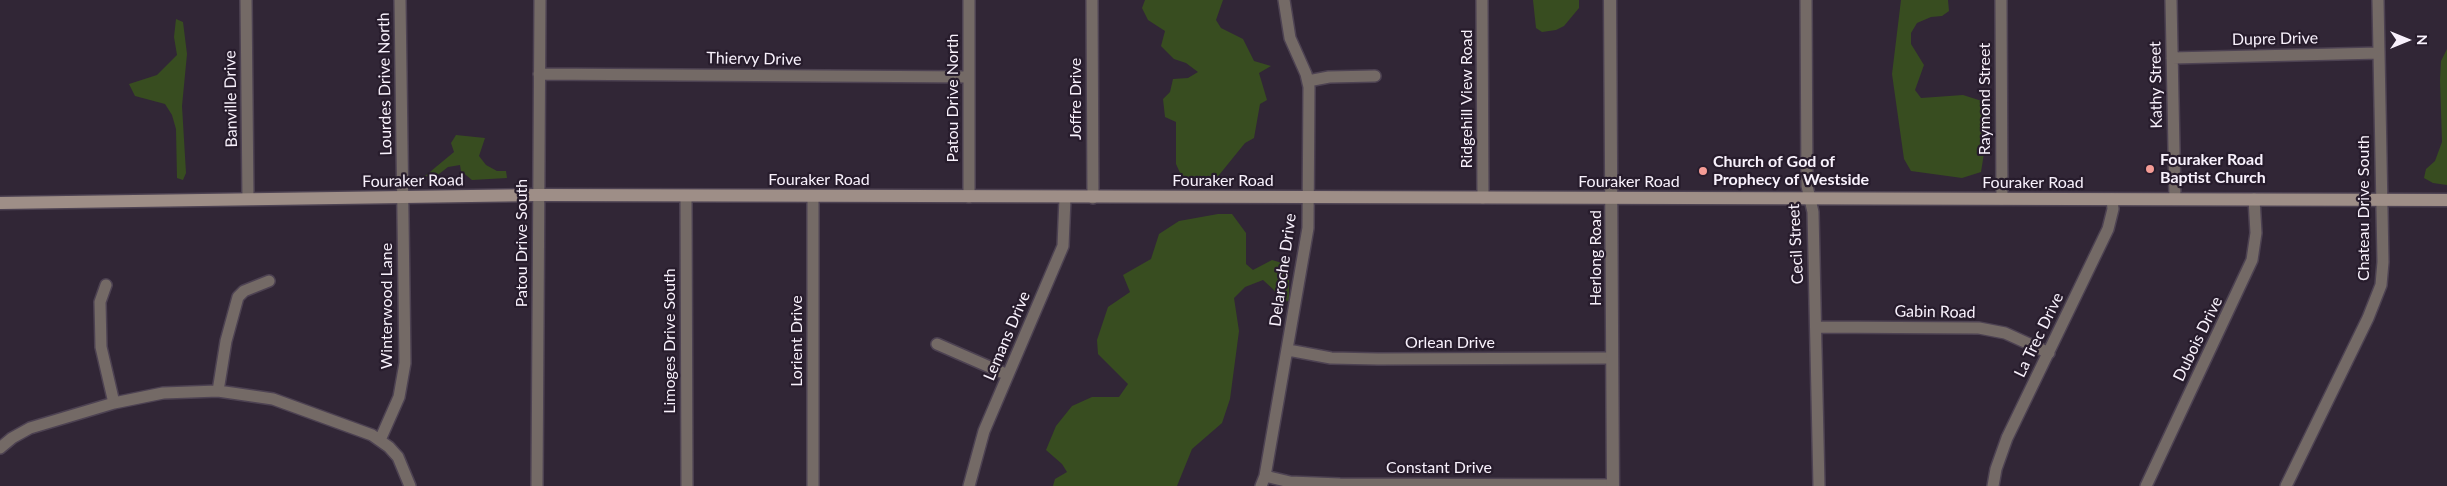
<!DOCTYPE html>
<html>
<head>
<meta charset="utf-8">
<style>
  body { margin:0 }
  #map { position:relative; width:2447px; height:486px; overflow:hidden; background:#312636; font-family:Lato,sans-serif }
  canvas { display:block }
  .north { position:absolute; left:2382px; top:15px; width:50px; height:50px; -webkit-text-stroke:4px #271c2c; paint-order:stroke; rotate:90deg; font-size:14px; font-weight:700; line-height:20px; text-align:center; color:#f8f1fc }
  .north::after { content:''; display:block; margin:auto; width:18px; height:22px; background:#f8f1fc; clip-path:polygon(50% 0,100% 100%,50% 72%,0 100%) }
</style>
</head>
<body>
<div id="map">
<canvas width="2447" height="486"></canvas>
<div class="north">N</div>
</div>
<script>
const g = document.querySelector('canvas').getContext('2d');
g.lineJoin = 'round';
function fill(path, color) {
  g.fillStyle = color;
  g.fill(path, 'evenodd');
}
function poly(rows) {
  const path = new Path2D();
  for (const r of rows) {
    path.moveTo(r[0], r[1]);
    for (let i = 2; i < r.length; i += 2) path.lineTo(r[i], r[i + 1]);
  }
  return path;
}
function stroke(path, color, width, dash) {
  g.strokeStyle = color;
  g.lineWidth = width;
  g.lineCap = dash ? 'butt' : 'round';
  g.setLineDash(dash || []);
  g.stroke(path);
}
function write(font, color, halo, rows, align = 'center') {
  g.font = font + ' Lato,sans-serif';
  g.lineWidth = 4.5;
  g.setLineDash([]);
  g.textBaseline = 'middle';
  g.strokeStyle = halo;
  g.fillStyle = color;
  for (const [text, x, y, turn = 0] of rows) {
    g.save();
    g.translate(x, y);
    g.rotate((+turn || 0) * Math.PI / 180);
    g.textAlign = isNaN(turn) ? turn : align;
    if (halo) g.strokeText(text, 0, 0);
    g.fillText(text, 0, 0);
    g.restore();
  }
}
const green = poly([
  [1145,0,1223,0,1216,20,1221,28,1243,39,1254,61,1271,66,1259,73,1267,100,1260,104,1254,138,1245,143,1215,180,1195,179,1181,175,1176,164,1176,122,1165,117,1163,99,1170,92,1173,79,1188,78,1198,72,1186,63,1174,59,1161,46,1165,31,1148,20,1142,8],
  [1533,0,1579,0,1579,8,1564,26,1556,30,1542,32,1536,28],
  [1901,0,1948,0,1949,11,1942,16,1931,17,1917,23,1911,33,1911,44,1924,65,1915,90,1921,98,1963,95,1985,102,1985,147,1981,172,1962,178,1911,171,1904,159,1892,74],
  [176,19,183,22,187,54,182,106,186,173,183,180,177,178,176,129,172,115,165,104,135,96,129,84,157,75,177,55,174,37],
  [2447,49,2447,185,2433,183,2424,178,2426,169,2435,161,2442,142,2440,80,2441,61],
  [456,135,485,138,479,156,486,165,497,171,506,171,507,178,472,180,461,171,460,165,448,167,435,177,425,176,454,152,451,143],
  [1218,214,1232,214,1246,233,1246,264,1253,270,1272,260,1289,265,1289,301,1281,302,1274,290,1263,280,1245,287,1234,298,1239,331,1230,399,1222,423,1192,449,1177,486,1053,486,1055,479,1067,472,1062,464,1046,450,1056,426,1072,406,1092,397,1119,397,1128,384,1098,354,1097,340,1108,307,1130,292,1123,275,1151,259,1159,234,1179,221]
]);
const minor = poly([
  [246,0,248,199],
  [969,0,969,197],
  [1092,0,1093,198],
  [1482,0,1483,198],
  [1806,0,1807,186,1813,212,1819,486],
  [2001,0,2002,199],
  [2171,0,2175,199],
  [2172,58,2379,53],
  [539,74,969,77],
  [1308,81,1329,77,1375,76],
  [686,196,687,486],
  [106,285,100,302,101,347,114,403],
  [1816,327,1979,328,2005,333,2049,353],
  [937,344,1008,375],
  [1288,350,1331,358,1378,359,1612,358],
  [218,391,226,341,238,297,244,291,269,281],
  [380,440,399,397,405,363,400,0],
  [0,448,12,438,30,428,114,403,163,393,218,391,273,399,372,435,389,447,398,457,410,486],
  [1265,476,1290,482,1340,484,1613,485],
  [537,486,540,0],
  [813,486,813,196],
  [969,486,984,431,1063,246,1065,198],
  [1261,486,1265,476,1308,228,1309,87,1306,74,1290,38,1284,0],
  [1993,486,1996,469,2007,438,2108,229,2113,209,2112,199],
  [2146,486,2252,260,2256,233,2254,199],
  [2286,486,2368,318,2381,285,2383,262,2378,0]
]);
const tertiary = poly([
  [1610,0,1613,486]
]);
const secondary = poly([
  [0,203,538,195,2447,200]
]);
const markers = [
  [2150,169,5,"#f59c96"],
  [1703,171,5,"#f59c96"]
];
const streetNames = [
  ["Dupre Drive",2275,39,-1],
  ["Thiervy Drive",754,59,1],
  ["Lourdes Drive North",385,84,-91],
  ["Kathy Street",2156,85,-91],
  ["Patou Drive North",953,98,-90],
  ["Banville Drive",231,99,-91],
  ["Joffre Drive",1076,99,-90],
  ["Ridgehill View Road",1467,99,-90],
  ["Raymond Street",1985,99,-90],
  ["Fouraker Road",819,180],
  ["Fouraker Road",413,181,-1],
  ["Fouraker Road",1223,181],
  ["Fouraker Road",1629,182],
  ["Fouraker Road",2033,183],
  ["Chateau Drive South",2364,208,-90],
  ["Patou Drive South",522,243,-90],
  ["Cecil Street",1796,244,-93],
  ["Herlong Road",1596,258,-90],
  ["Delaroche Drive",1283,270,-82],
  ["Winterwood Lane",387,306,-90],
  ["Gabin Road",1935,312,1],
  ["La Trec Drive",2039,335,-64],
  ["Lemans Drive",1007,336,-67],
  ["Dubois Drive",2198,339,-64],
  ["Limoges Drive South",670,341,-90],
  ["Lorient Drive",797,341,-90],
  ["Orlean Drive",1450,343],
  ["Constant Drive",1439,468]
];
const poiNames = [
  ["Fouraker Road",2160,160],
  ["Baptist Church",2160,178],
  ["Church of God of",1713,162],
  ["Prophecy of Westside",1713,180]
];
fill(green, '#384d20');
stroke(minor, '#4d4252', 14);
stroke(tertiary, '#4d4252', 15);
stroke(secondary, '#4d4252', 15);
stroke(minor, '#746a66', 11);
stroke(tertiary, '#746a66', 12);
stroke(secondary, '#9e8e87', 12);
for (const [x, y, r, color] of markers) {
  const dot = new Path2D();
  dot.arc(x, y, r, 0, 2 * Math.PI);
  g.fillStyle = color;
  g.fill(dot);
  stroke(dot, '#271c2c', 2);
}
write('16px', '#f8f1fc', '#271c2c', streetNames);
write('bold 16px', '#f8f1fc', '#271c2c', poiNames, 'left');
</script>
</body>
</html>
